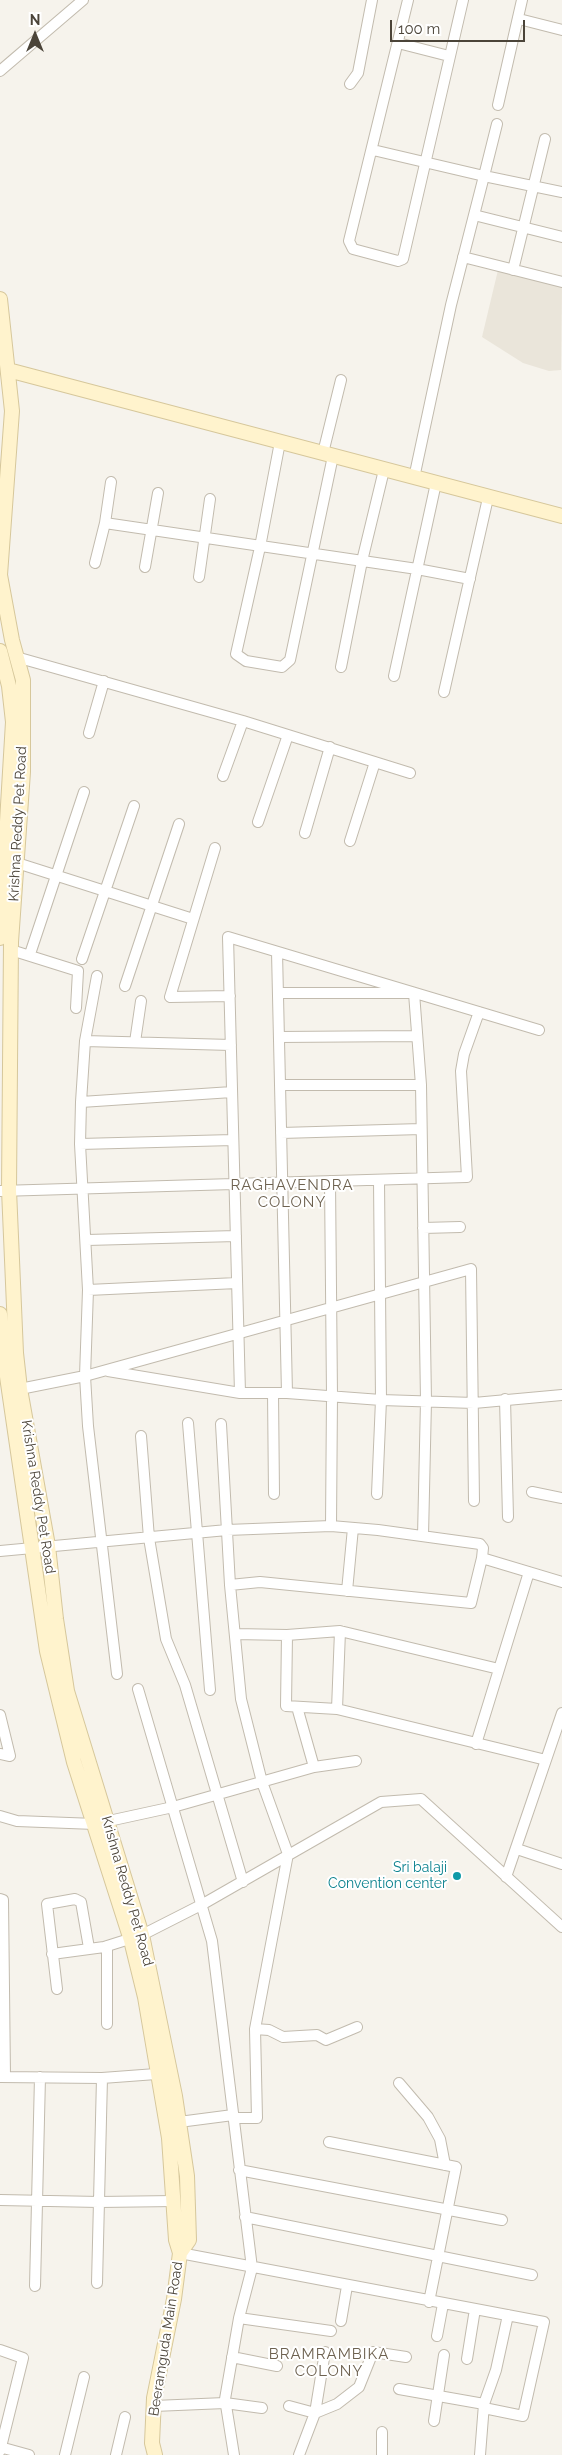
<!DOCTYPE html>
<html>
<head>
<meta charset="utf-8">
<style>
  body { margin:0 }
  #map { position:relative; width:562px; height:2455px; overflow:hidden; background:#f6f3ec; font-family:Raleway,sans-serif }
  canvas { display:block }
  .north { position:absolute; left:10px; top:10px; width:50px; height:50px; -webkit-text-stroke:4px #fff; paint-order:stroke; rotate:0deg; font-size:14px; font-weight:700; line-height:20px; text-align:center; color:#4b4439 }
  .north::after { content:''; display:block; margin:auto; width:18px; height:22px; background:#4b4439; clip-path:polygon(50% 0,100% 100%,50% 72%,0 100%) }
  .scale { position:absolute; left:390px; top:20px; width:135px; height:22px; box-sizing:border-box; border:2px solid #4b4439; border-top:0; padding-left:6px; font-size:15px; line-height:18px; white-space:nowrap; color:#4b4439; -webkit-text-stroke:4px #fff; paint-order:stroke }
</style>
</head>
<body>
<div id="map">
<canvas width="562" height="2455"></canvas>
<div class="north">N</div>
<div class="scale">100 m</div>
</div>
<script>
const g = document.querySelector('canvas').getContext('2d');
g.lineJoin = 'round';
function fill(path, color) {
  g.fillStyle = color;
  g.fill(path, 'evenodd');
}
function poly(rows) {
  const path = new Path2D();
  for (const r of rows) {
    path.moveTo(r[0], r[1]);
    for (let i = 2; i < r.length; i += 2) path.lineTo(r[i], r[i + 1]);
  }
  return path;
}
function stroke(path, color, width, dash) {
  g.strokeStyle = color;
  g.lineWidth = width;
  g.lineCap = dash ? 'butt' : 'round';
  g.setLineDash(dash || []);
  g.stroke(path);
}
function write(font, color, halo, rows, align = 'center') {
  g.font = font + ' Raleway,sans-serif';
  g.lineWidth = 4;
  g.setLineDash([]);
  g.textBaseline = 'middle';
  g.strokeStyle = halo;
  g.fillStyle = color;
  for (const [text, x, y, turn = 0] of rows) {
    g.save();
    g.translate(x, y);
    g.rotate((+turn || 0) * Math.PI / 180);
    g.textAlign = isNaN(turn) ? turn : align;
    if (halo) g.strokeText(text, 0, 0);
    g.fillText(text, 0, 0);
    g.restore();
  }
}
const residential = poly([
  [498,270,562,286,561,370,549,371,523,363,482,337]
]);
const street = poly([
  [408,0,349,241,353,249,398,261,403,259,463,0],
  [519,19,562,30],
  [398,43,449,56],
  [0,71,83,0],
  [350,84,358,73,372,0],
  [498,105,522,0],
  [497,124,484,176,562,192],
  [373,150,484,176,451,305,414,478],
  [474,215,562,237],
  [463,257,562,282],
  [513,270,545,139],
  [280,442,260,547,236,654,246,661,282,667,290,660,333,456],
  [323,453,341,380],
  [105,523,417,569,470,579],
  [95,563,105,523,111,482],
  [145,567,158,493],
  [199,577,210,499],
  [16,657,243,721,410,773],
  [341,667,362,561,384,470],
  [394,676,436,483],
  [444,692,488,498],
  [89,733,104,681],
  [223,776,243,721],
  [258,822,288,735],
  [305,833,330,747],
  [350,841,375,762],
  [215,848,170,997,230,996],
  [17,863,193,919],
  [11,950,78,971,76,1008],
  [31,951,84,792],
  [277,952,287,1393],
  [82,959,134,806],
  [97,976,85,1041,81,1102,80,1144,88,1290,85,1376,88,1426,117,1674],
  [125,986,179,824],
  [278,993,414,993,421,1085,426,1401,423,1536],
  [279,1037,415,1036],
  [85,1041,231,1045],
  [135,1042,141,1001],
  [280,1085,421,1085],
  [81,1102,232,1092],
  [281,1133,421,1129],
  [80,1144,233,1140],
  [330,1181,332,1396,331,1526],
  [0,1191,467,1177,461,1071,464,1054,479,1012],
  [423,1228,460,1227],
  [87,1240,236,1236],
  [88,1290,237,1283],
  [108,1371,240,1393,287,1393,381,1400,474,1403,562,1395],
  [20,1389,85,1376,471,1269,474,1501],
  [240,1393,228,937,539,1030],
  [273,1393,274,1494],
  [505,1399,508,1517],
  [188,1423,210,1690],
  [221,1424,230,1585,241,1699,262,1782,288,1854,255,2029,257,2118,233,2118],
  [141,1436,149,1538,166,1639,185,1685,243,1882],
  [532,1492,562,1498],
  [377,1494,381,1400,379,1180],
  [0,1551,227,1530,331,1526,378,1530,480,1544,483,1548,482,1558,562,1582],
  [230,1585,260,1582,471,1603,482,1558],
  [347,1591,353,1528],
  [235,1634,287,1635,340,1631,499,1669],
  [287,1635,286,1706,337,1709,546,1760],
  [138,1689,212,1941,252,2268,239,2318,225,2399,234,2455],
  [297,1707,314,1767],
  [337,1709,340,1631],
  [0,1715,10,1756,0,1754],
  [476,1744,529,1572],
  [0,1816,17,1821,95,1824,173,1807,314,1767,356,1761],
  [517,1849,562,1864],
  [506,1877,562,1713],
  [0,1899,3,1900,5,2077],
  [52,1954,104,1947,142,1935,203,1904,381,1802,421,1799,562,1927],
  [57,1989,47,1904,75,1899,81,1902,89,1948],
  [107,2024,107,1946],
  [255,2029,269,2030,283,2037,317,2035,326,2040,357,2027],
  [0,2077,102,2078,156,2074],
  [399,2083,428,2117,440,2139,445,2165],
  [179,2122,233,2115],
  [329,2142,456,2167,429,2302],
  [239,2170,502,2220],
  [0,2200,99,2202,175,2201],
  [245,2217,532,2275],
  [180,2253,544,2322,523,2416,484,2408],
  [97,2283,102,2078],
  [35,2286,40,2077],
  [239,2318,331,2331],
  [341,2321,347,2286],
  [437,2336,443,2304],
  [0,2350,23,2358,0,2451],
  [232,2357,277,2366],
  [467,2359,475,2309],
  [399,2389,484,2404],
  [154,2406,225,2403,262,2408],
  [289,2406,315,2413,325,2352],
  [434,2421,444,2355],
  [382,2432,382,2455],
  [0,2447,29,2455],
  [65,2455,84,2377],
  [116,2455,125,2417],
  [299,2455,315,2413,337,2404,359,2387,373,2352,406,2357],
  [480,2455,484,2404,496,2370,508,2315]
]);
const secondary = poly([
  [0,299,12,411,0,575],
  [8,370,562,516],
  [0,575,12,640,23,680,23,772,11,942,9,1190,16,1353,20,1389,48,1546,56,1619,67,1691,142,1935,175,2096,187,2176,189,2240,180,2253,174,2299,154,2398,152,2443,155,2455],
  [0,651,9,686,13,722,0,938],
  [0,1314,3,1349,47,1651,74,1762,131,1940,145,1997,169,2138,176,2240,180,2253]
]);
const markers = [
  [457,1876,5,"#0f9aa8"]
];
const streetNames = [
  ["Krishna Reddy Pet Road",18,824,-87],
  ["Krishna Reddy Pet Road",38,1497,81],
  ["Krishna Reddy Pet Road",127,1891,74],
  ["Beeramguda Main Road",166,2339,-81]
];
const cultureNames = [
  ["Sri balaji",447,1868],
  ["Convention center",447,1884]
];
const neighbourhoodNames = [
  ["RAGHAVENDRA",292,1185],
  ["COLONY",292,1202],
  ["BRAMRAMBIKA",329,2354],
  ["COLONY",329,2371]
];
fill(residential, '#eae5da');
stroke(street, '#c2bbae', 12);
stroke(secondary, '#d6c79b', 16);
stroke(street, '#fff', 10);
stroke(secondary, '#fff3cd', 14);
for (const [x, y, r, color] of markers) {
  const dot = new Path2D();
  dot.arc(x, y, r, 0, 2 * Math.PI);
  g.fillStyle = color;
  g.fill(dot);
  stroke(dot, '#fff', 2);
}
write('14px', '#4b4439', '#fff', streetNames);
write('14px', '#0d838f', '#fff', cultureNames, 'right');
g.letterSpacing = '1px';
write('15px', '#6e6250', '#fff', neighbourhoodNames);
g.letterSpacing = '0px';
</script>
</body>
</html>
